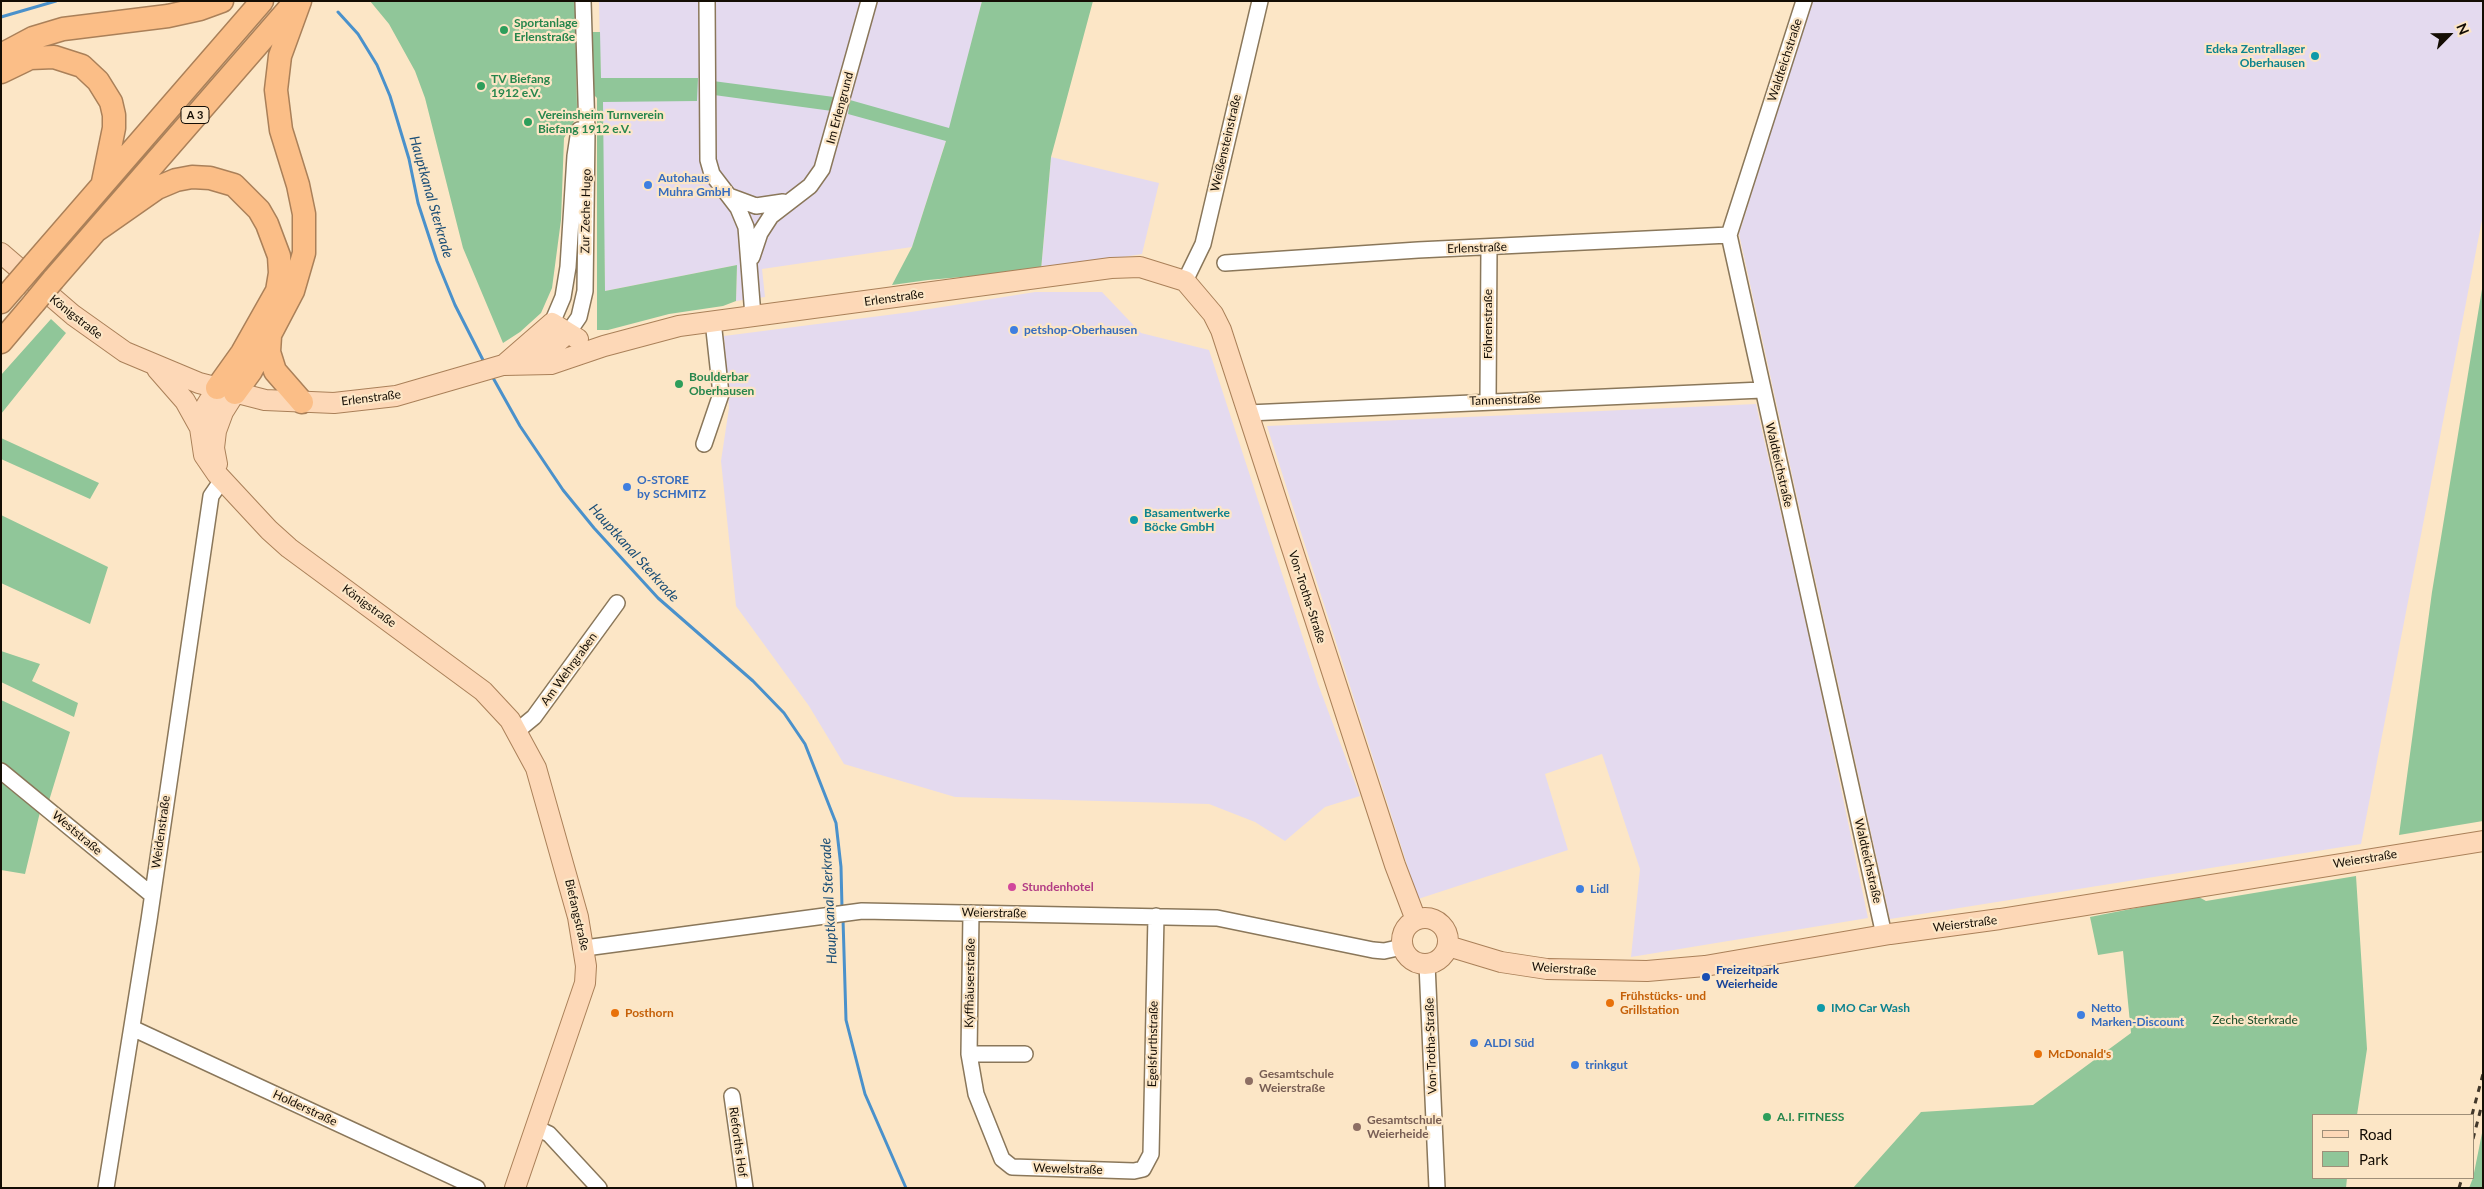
<!DOCTYPE html>
<html>
<head>
<meta charset="utf-8">
<style>
  body { margin:0 }
  #map { position:relative; width:2484px; height:1189px; overflow:hidden; background:#fce6c6; font-family:Lato,sans-serif }
  canvas { display:block }
  .frame { position:absolute; inset:0; border:2px solid #140d04; pointer-events:none }
  .legend { position:absolute; left:2312px; top:1114px; width:162px; height:65px; box-sizing:border-box; background:#fce6c6; border:1px solid #9f8f78; margin:0; padding:6px 9px; list-style:none; font-size:15px; color:#140d04 }
  .legend li { display:flex; align-items:center; gap:10px; height:25px }
  .legend b { width:25px; border:1px solid #9f8f78 }
  .north { position:absolute; left:2424px; top:10px; width:50px; height:50px; -webkit-text-stroke:4px #fce6c6; paint-order:stroke; rotate:67deg; font-size:14px; font-weight:700; line-height:20px; text-align:center; color:#140d04 }
  .north::after { content:''; display:block; margin:auto; width:18px; height:22px; background:#140d04; clip-path:polygon(50% 0,100% 100%,50% 72%,0 100%) }
</style>
</head>
<body>
<div id="map">
<canvas width="2484" height="1189"></canvas>
<div class="frame"></div>
<ul class="legend">
<li><b style="height:6px;background:#fdd8b7"></b>Road</li>
<li><b style="height:14px;background:#90c699"></b>Park</li>
</ul>
<div class="north">N</div>
</div>
<script>
const g = document.querySelector('canvas').getContext('2d');
g.lineJoin = 'round';
function fill(path, color) {
  g.fillStyle = color;
  g.fill(path, 'evenodd');
}
function poly(rows) {
  const path = new Path2D();
  for (const r of rows) {
    if (r.length === 3) {
      path.moveTo(r[0] + r[2], r[1]);
      path.arc(r[0], r[1], r[2], 0, 2 * Math.PI);
      continue;
    }
    path.moveTo(r[0], r[1]);
    for (let i = 2; i < r.length; i += 2) path.lineTo(r[i], r[i + 1]);
  }
  return path;
}
function stroke(path, color, width, dash) {
  g.strokeStyle = color;
  g.lineWidth = width;
  g.lineCap = dash ? 'butt' : 'round';
  g.setLineDash(dash || []);
  g.stroke(path);
}
function write(font, color, halo, rows, align = 'center') {
  g.font = font + ' Lato,sans-serif';
  g.lineWidth = 4.5;
  g.setLineDash([]);
  g.textBaseline = 'middle';
  g.strokeStyle = halo;
  g.fillStyle = color;
  for (const [text, x, y, turn = 0] of rows) {
    g.save();
    g.translate(x, y);
    g.rotate((+turn || 0) * Math.PI / 180);
    g.textAlign = isNaN(turn) ? turn : align;
    if (halo) g.strokeText(text, 0, 0);
    g.fillText(text, 0, 0);
    g.restore();
  }
}
const industrial = poly([
  [599,1,982,1,950,128,912,247,762,269,765,297,736,301,737,265,605,291],
  [1811,1,2483,1,2483,215,2361,844,1890,919,1739,234],
  [1051,157,1159,183,1142,254,1041,270],
  [1035,292,1102,292,1141,333,1209,350,1318,684,1360,796,1325,807,1285,841,1255,822,1209,804,955,797,844,764,809,706,736,606,721,461,729,408,724,336,911,312],
  [1756,404,1814,659,1868,918,1631,957,1640,869,1602,754,1545,774,1568,850,1418,899,1267,426]
]);
const green = poly([
  [370,1,575,1,577,108,575,120,564,138,561,220,552,288,541,313,520,332,503,343,463,248,425,98,415,71,389,24],
  [982,1,1093,1,1051,157,1041,270,928,280,892,285,912,247,946,141,848,114,850,100,949,128],
  [592,32,600,32,601,78,698,78,697,101,603,102,605,291,737,265,736,301,723,306,669,314,608,330,597,330,597,98,592,93],
  [713,81,834,97,832,111,714,95],
  [2483,283,2483,821,2399,835,2432,592],
  [51,319,66,333,1,414,1,375],
  [1,438,99,483,90,499,1,459],
  [1,515,108,567,90,624,1,583],
  [1,651,40,664,32,681,78,703,74,717,1,682],
  [1,700,70,732,48,804,1,765],
  [1,778,40,812,25,874,1,870],
  [2356,876,2367,1049,2357,1115,2313,1115,2313,1178,2347,1178,2346,1188,1853,1188,1921,1112,2033,1105,2131,1033,2123,951,2098,955,2090,917,2197,896,2206,901],
  [2483,1128,2483,1188,2469,1188,2473,1178]
]);
const stream = poly([
  [338,12,358,34,377,65,390,96,409,159,418,203,437,261,455,305,484,362],
  [1,17,56,1],
  [492,376,520,426,563,490,594,528,658,598,753,681,784,713,805,744,836,823,841,867,842,908],
  [843,919,846,1020,865,1094,906,1188]
]);
const minor = poly([
  [707,1,708,160,712,174,738,208,746,227,753,316],
  [1804,1,1729,235,1884,935],
  [729,196,756,206,783,202],
  [752,257,760,233,771,216,810,186,822,169,869,1],
  [1225,263,1418,250,1729,235],
  [1185,281,1203,244,1260,1],
  [552,323,563,297,568,267,575,156,579,130],
  [568,333,579,317,585,291,587,132,583,1],
  [1488,401,1489,247],
  [1248,413,1762,390],
  [704,444,721,394,713,321],
  [517,731,534,717,617,603],
  [1,771,152,895],
  [971,913,969,1054,976,1094,1002,1159,1012,1167,1134,1171,1143,1169,1151,1154,1156,916],
  [585,948,862,911,1217,918,1373,950,1384,951,1402,947],
  [1427,964,1437,1188],
  [132,1028,477,1188],
  [969,1054,1025,1054],
  [732,1096,745,1188],
  [536,1128,549,1134,599,1188],
  [106,1188,149,920,211,496,222,480]
]);
const major = poly([
  [1,253,73,315,125,352,199,383,265,400,334,403,396,396,534,356,554,345,568,333],
  [506,363,552,323,578,339],
  [504,365,551,364,604,346,679,326,1111,268,1140,267,1185,281,1213,314,1221,330,1395,865,1416,920],
  [157,369,185,401,200,428],
  [217,388,206,406,200,428,204,455,217,474,269,530,289,548,483,691,510,720,536,768,578,917,586,966,585,983,515,1188],
  [217,464,214,448,216,431,223,412,235,393],
  [1425,941,23],
  [1448,946,1501,962,1547,969,1647,971,1705,966,1890,934,2000,919,2483,841]
]);
const highway = poly([
  [1,55,33,38,63,29,168,16,200,9,222,1],
  [1,72,30,58,54,57,82,66,98,81,111,102,114,115,114,128,103,182],
  [97,230,157,188,176,180,192,177,210,178,234,185,259,210,267,224,279,256,280,273,277,291,242,353,217,388],
  [34,264,262,1],
  [53,280,293,4],
  [1,302,15,286],
  [270,336,269,352,275,371,302,402],
  [1,342,34,303],
  [235,393,251,371,293,291,304,253,304,214,298,185,281,130,276,90,280,56,300,1]
]);
const rail = poly([
  [2472,1115,2483,1074],
  [2473,1139,2481,1108],
  [2459,1188,2462,1178]
]);
const highwayBridge = poly([
  [15,286,34,264],
  [34,303,53,280]
]);
const markers = [
  [504,30,5,"#2e9e5b"],
  [2315,56,5,"#0f9aa8"],
  [481,86,5,"#2e9e5b"],
  [528,122,5,"#2e9e5b"],
  [648,185,5,"#3f7fe0"],
  [1014,330,5,"#3f7fe0"],
  [679,384,5,"#2e9e5b"],
  [627,487,5,"#3f7fe0"],
  [1134,520,5,"#0f9aa8"],
  [1012,887,5,"#d1479c"],
  [1580,889,5,"#3f7fe0"],
  [1706,977,5,"#1a4fb4"],
  [1610,1003,5,"#e8710a"],
  [1821,1008,5,"#0f9aa8"],
  [615,1013,5,"#e8710a"],
  [2081,1015,5,"#3f7fe0"],
  [1474,1043,5,"#3f7fe0"],
  [2038,1054,5,"#e8710a"],
  [1575,1065,5,"#3f7fe0"],
  [1249,1081,5,"#8d6e63"],
  [1767,1117,5,"#2e9e5b"],
  [1357,1127,5,"#8d6e63"]
];
const shields = [
  [195,115,28]
];
const shieldNames = [
  ["A 3",195,115]
];
const leisureNames = [
  ["Sportanlage",514,23],
  ["Erlenstraße",514,37],
  ["TV Biefang",491,79],
  ["1912 e.V.",491,93],
  ["Vereinsheim Turnverein",538,115],
  ["Biefang 1912 e.V.",538,129],
  ["Boulderbar",689,377],
  ["Oberhausen",689,391],
  ["A.I. FITNESS",1777,1117]
];
const cultureNames = [
  ["Edeka Zentrallager",2305,49,"right"],
  ["Oberhausen",2305,63,"right"],
  ["Basamentwerke",1144,513],
  ["Böcke GmbH",1144,527],
  ["IMO Car Wash",1831,1008]
];
const streetNames = [
  ["Waldteichstraße",1785,60,-72],
  ["Im Erlengrund",840,108,-75],
  ["Weißensteinstraße",1226,143,-77],
  ["Zur Zeche Hugo",586,211,-89],
  ["Erlenstraße",1477,248,-2],
  ["Erlenstraße",894,298,-8],
  ["Königstraße",76,317,38],
  ["Föhrenstraße",1488,324,-90],
  ["Erlenstraße",371,398,-7],
  ["Tannenstraße",1505,400,-2],
  ["Waldteichstraße",1779,465,77],
  ["Von-Trotha-Straße",1307,597,72],
  ["Königstraße",369,606,36],
  ["Am Wehrgraben",569,669,-54],
  ["Weidenstraße",161,832,-82],
  ["Weststraße",77,833,40],
  ["Weierstraße",2365,859,-9],
  ["Waldteichstraße",1868,861,77],
  ["Weierstraße",994,913,1],
  ["Biefangstraße",577,915,77],
  ["Weierstraße",1965,924,-7],
  ["Weierstraße",1564,969,4],
  ["Kyffhäuserstraße",970,983,-89],
  ["Egelsfurthstraße",1153,1044,-89],
  ["Von-Trotha-Straße",1431,1046,-92],
  ["Holderstraße",305,1108,25],
  ["Rieforths Hof",738,1142,82],
  ["Wewelstraße",1068,1169,2]
];
const shopNames = [
  ["Autohaus",658,178],
  ["Muhra GmbH",658,192],
  ["petshop-Oberhausen",1024,330],
  ["O-STORE",637,480],
  ["by SCHMITZ",637,494],
  ["Lidl",1590,889],
  ["Netto",2091,1008],
  ["Marken-Discount",2091,1022],
  ["ALDI Süd",1484,1043],
  ["trinkgut",1585,1065]
];
const hotelNames = [
  ["Stundenhotel",1022,887]
];
const transitNames = [
  ["Freizeitpark",1716,970],
  ["Weierheide",1716,984]
];
const foodNames = [
  ["Frühstücks- und",1620,996],
  ["Grillstation",1620,1010],
  ["Posthorn",625,1013],
  ["McDonald's",2048,1054]
];
const parkNames = [
  ["Zeche Sterkrade",2255,1020]
];
const educationNames = [
  ["Gesamtschule",1259,1074],
  ["Weierstraße",1259,1088],
  ["Gesamtschule",1367,1120],
  ["Weierheide",1367,1134]
];
const waterNames = [
  ["Hauptkanal Sterkrade",431,197,74],
  ["Hauptkanal Sterkrade",634,553,48],
  ["Hauptkanal Sterkrade",829,901,-93]
];
fill(industrial, '#e4daef');
fill(green, '#90c699');
stroke(stream, '#4a91cb', 3);
stroke(minor, '#8a775a', 18);
stroke(major, '#aa8059', 22);
stroke(highway, '#aa8059', 25);
stroke(minor, '#fff', 15);
stroke(major, '#fdd8b7', 20);
stroke(highway, '#fbbe87', 22);
stroke(rail, '#41372a', 3, [6, 6]);
stroke(highwayBridge, '#aa8059', 25, []);
stroke(highwayBridge, '#fbbe87', 22);
for (const [x, y, r, color] of markers) {
  const dot = new Path2D();
  dot.arc(x, y, r, 0, 2 * Math.PI);
  g.fillStyle = color;
  g.fill(dot);
  stroke(dot, '#fce6c6', 2);
}
for (const [x, y, w] of shields) {
  const box = new Path2D();
  box.roundRect(x - w / 2, y - 8.5, w, 17, 4);
  g.fillStyle = '#fce6c6';
  g.fill(box);
  stroke(box, '#140d04', 1);
}
write('bold 11px', '#140d04', null, shieldNames);
write('bold 12px', '#27864d', '#fce6c6', leisureNames, 'left');
write('bold 12px', '#0d838f', '#fce6c6', cultureNames, 'left');
write('12px', '#140d04', '#fce6c6', streetNames);
write('bold 12px', '#366cbe', '#fce6c6', shopNames, 'left');
write('bold 12px', '#b23c85', '#fce6c6', hotelNames, 'left');
write('bold 12px', '#164399', '#fce6c6', transitNames, 'left');
write('bold 12px', '#c56008', '#fce6c6', foodNames, 'left');
write('12px', '#144a24', '#fce6c6', parkNames);
write('bold 12px', '#785e54', '#fce6c6', educationNames, 'left');
write('italic 14px', '#1b4e76', '#fce6c6', waterNames);
</script>
</body>
</html>
